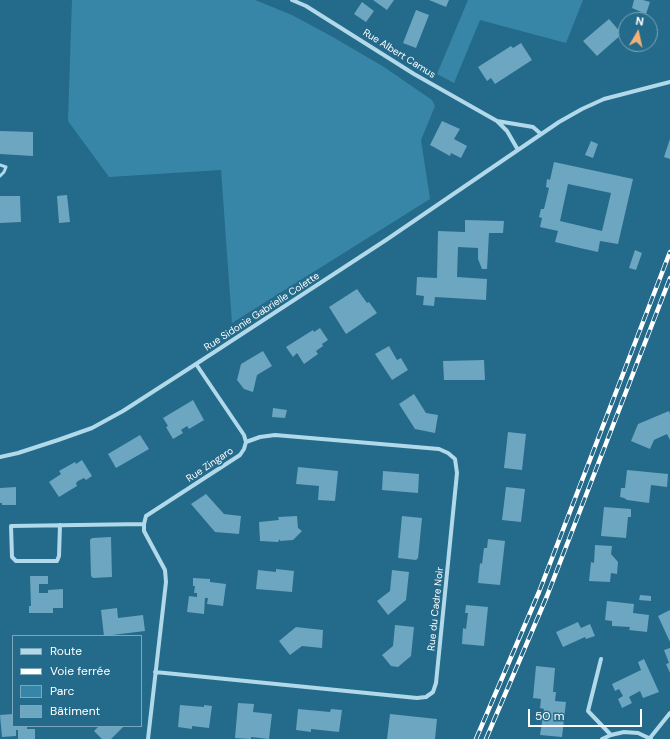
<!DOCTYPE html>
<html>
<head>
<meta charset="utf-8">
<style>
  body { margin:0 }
  #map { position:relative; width:670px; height:739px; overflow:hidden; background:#246a8a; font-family:"DM Sans",sans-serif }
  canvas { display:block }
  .legend { position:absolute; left:12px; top:635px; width:130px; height:92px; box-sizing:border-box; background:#246a8a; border:1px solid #7ca6b9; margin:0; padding:5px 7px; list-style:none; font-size:12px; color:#fff }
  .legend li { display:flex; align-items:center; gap:8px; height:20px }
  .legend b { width:20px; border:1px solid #7ca6b9 }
  .north { position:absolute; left:618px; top:12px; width:40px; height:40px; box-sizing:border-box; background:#246a8a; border:1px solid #7ca6b9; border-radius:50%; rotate:9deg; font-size:11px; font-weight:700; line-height:16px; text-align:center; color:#fff }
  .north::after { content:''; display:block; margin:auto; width:14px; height:18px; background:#f5b175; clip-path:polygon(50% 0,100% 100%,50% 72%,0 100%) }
  .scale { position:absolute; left:528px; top:709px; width:114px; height:18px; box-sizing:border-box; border:2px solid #fff; border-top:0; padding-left:5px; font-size:12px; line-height:14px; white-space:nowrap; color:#fff; -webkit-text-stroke:3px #246a8a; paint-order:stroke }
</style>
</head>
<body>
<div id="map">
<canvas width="670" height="739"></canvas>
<ul class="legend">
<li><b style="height:5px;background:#b1d9ea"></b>Route</li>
<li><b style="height:5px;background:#fff"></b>Voie ferrée</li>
<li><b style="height:11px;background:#3886a7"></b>Parc</li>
<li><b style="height:11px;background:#6da6c0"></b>Bâtiment</li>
</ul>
<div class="north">N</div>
<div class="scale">50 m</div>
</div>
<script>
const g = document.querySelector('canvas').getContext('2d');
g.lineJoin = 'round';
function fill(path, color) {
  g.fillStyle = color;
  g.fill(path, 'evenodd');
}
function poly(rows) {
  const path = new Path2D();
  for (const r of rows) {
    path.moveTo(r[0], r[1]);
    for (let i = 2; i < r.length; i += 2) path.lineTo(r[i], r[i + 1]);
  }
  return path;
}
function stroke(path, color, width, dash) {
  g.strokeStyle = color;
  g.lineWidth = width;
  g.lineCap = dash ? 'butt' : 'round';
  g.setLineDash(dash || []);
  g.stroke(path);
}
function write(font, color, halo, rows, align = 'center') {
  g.font = font + ' "DM Sans",sans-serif';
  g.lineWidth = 4;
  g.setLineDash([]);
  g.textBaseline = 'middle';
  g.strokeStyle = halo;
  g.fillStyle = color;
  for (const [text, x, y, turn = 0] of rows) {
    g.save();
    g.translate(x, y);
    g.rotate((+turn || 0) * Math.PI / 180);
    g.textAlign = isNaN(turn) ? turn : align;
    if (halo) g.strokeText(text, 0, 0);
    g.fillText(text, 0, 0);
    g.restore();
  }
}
const green = poly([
  [72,0,255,0,292,15,331,36,384,67,432,100,435,106,421,140,430,199,232,323,221,170,109,177,68,121],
  [468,0,583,0,566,43,480,20,454,83,437,74]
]);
const building = poly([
  [373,0,394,0,387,10],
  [429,0,449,0,446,7],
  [634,0,643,0,650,2,646,14,632,8],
  [362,2,374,11,366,22,354,14],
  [416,10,429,15,416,48,403,43],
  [609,19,622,34,597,56,583,41],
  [521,43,532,60,495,84,491,78,487,81,478,67,511,46,513,48],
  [442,121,460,129,454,139,467,146,461,158,451,153,450,156,430,145],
  [0,131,33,132,33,156,0,154],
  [670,139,670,159,664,157],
  [591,141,598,144,593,158,585,155],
  [554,162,633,179,618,244,600,241,598,252,580,248,555,242,558,231,540,227,542,218,539,217,541,209,544,209,549,188,546,187,547,179,550,180],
  [568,184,611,193,602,231,560,221],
  [67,195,70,222,59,223,57,196],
  [0,196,20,196,21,222,0,223],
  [465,220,504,221,503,233,489,233,487,269,482,269,478,259,478,248,458,247,457,277,487,279,486,300,435,297,434,306,423,305,424,296,416,295,417,277,437,278,438,231,465,232],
  [635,250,642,253,636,270,629,268],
  [357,289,367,303,369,302,377,313,346,334,329,307],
  [320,328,328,340,322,344,323,346,316,351,318,354,304,364,297,353,293,357,286,347,313,330,314,332],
  [389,346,397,360,401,358,408,370,392,380,375,354],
  [263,351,272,366,257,375,253,392,244,389,237,380,241,364],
  [484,360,485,380,444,380,443,361],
  [414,394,426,413,438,415,435,433,415,429,399,404],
  [193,400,204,420,189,429,187,426,181,430,183,433,173,439,166,427,168,426,163,418],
  [273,408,287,410,285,418,272,417],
  [669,411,670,414,670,440,667,434,654,440,650,449,631,441,638,424],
  [508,432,526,434,522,470,504,468],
  [140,435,149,449,116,468,108,454],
  [82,460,92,476,86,480,84,478,78,481,76,483,77,486,59,497,49,482,61,474,59,471,75,462,76,464],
  [298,467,338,471,335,501,318,500,319,486,296,484],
  [627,470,668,474,667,487,651,485,649,503,627,500,624,498,620,497,621,488,625,488],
  [383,471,419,474,418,493,382,490],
  [16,487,16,505,2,505,2,503,0,503,0,488],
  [506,487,525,489,521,522,502,520],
  [206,494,224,514,241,516,239,534,215,532,191,504],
  [604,507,631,509,631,517,628,517,626,538,601,536],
  [297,516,298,528,302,531,293,540,280,541,280,539,278,542,260,541,259,522,279,520,278,517],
  [402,516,422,518,418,558,416,560,398,558],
  [111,537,112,577,93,578,91,576,90,540,92,538],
  [488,539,505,541,500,585,478,583,480,563,482,564,484,548,487,548],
  [595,545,612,546,611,554,618,562,617,574,611,573,610,582,589,581,591,562,594,563],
  [276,569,294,571,292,592,256,589,258,570,276,572],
  [392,570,409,572,406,600,388,615,377,601,390,591],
  [30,576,48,576,48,584,39,584,39,593,48,593,48,590,63,589,63,608,53,608,53,613,29,613,29,606,31,606],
  [193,578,210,579,210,582,226,584,223,606,207,604,208,598,205,598,204,614,187,612,189,596,197,597,197,593,194,593,195,586,193,586],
  [640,595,651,596,651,601,639,600],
  [607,601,634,604,633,613,649,615,647,632,629,630,630,627,612,626,612,621,605,620],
  [466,605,488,607,484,646,462,644,463,628,466,629,468,613,465,613],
  [117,608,118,618,143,615,145,631,104,636,101,610],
  [670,610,670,642,658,616],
  [578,622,581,628,590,624,595,636,586,639,585,637,563,647,556,632],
  [395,625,414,627,411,656,398,667,391,666,382,655,393,646],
  [296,627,323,630,322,648,302,646,290,655,279,641],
  [670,648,670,673,666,664,669,663,664,650],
  [644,659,659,692,643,698,640,691,629,697,632,703,622,708,618,699,623,696,619,689,615,691,612,684,641,670,638,662],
  [536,666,555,668,553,692,556,692,555,701,566,702,562,737,540,735,544,709,540,708,541,699,533,698],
  [238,703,254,704,253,712,272,714,269,739,251,737,251,739,235,738],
  [180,705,204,707,204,705,212,706,209,728,192,726,192,729,178,727],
  [298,709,330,712,331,709,342,710,339,732,311,729,311,732,296,730],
  [13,714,13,726,27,726,27,729,35,729,35,739,18,739,18,730,16,730,16,736,2,737,0,715],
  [390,714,437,719,435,739,387,739],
  [99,726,124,726,111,739,102,739,94,731]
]);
const service = poly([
  [0,165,6,167,4,172,0,176]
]);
const minor = poly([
  [292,0,306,6,414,74,497,121,507,131,518,150],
  [497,121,533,127,541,134],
  [0,457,18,453,58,440,92,428,123,411,196,364,386,240,559,122,582,109,604,99,670,82],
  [60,525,59,556,57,561,16,561,12,557,11,526,144,524],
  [601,659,588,711,611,735],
  [155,672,417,698,426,697,433,692,436,683,457,473,455,459,448,453,439,449,275,435,260,437,246,442],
  [650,738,670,713],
  [148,739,166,582,165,570,144,531,144,524,146,516,240,455,244,449,246,442,244,435,196,364],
  [602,739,611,735,624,732,638,733,651,739]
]);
const rail = poly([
  [476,739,539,592,670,252],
  [486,739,547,596,670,278]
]);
const streetNames = [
  ["Rue Albert Camus",399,54,32],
  ["Rue Sidonie Gabrielle Colette",262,312,-33],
  ["Rue Zingaro",210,465,-34],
  ["Rue du Cadre Noir",436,609,-84]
];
fill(green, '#3886a7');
fill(building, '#6da6c0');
stroke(service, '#b1d9ea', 3);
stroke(minor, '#b1d9ea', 4);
stroke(rail, '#fff', 4.5);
stroke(rail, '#246a8a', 3, [9]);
write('10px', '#fff', '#246a8a', streetNames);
</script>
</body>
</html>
